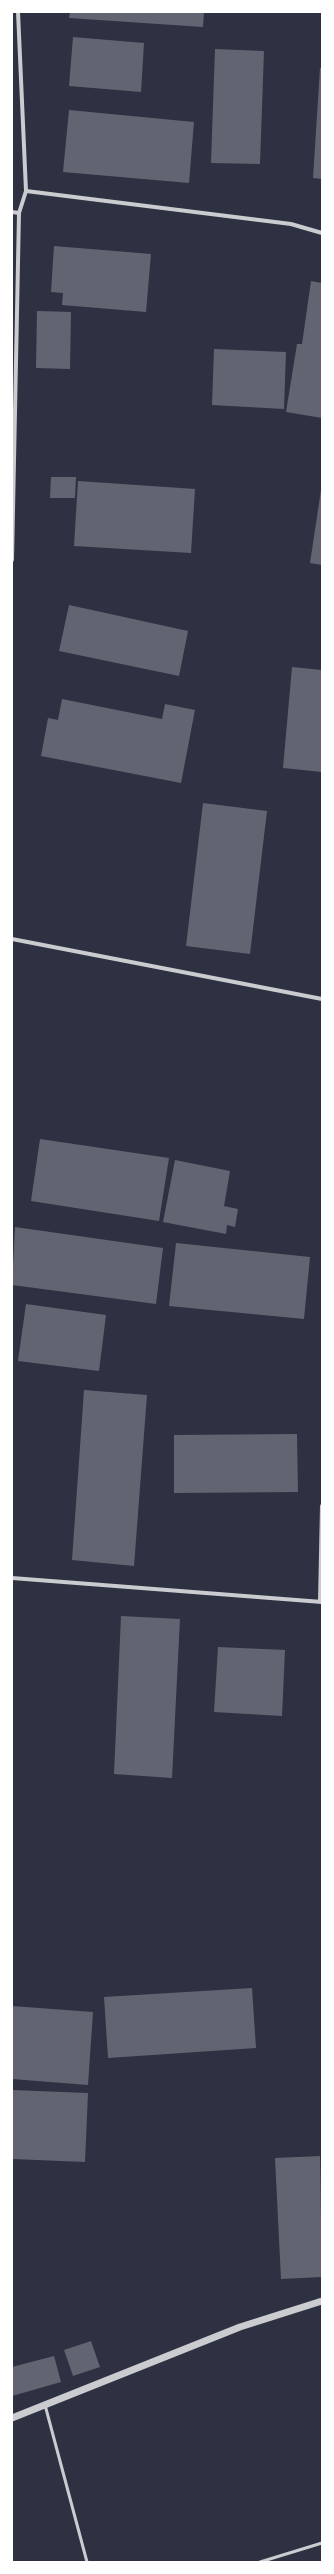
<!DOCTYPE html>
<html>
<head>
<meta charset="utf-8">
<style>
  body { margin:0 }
  #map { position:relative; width:334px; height:2574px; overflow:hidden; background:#2d3142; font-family:Barlow,sans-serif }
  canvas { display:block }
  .frame { position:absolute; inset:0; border:13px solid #fff; pointer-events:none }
</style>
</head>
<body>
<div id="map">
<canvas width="334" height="2574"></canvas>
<div class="frame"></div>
</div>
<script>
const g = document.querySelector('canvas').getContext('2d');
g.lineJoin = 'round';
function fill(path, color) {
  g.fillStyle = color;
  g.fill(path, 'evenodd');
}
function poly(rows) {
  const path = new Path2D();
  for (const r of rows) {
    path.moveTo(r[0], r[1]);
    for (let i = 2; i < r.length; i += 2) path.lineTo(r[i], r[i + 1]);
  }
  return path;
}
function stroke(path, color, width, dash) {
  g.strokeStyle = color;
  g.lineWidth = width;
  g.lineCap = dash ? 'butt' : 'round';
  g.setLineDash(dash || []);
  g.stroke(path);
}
const building = poly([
  [70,12,204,12,203,27,69,18],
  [73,37,144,43,141,92,69,86],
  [215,49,264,51,260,164,211,163],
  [320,68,322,68,322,179,313,178],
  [69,110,194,122,189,183,63,172],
  [54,246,151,254,146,312,62,305,63,293,51,292],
  [311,281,322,283,322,418,286,412,297,344,302,344],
  [37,311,71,312,70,369,36,368],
  [214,349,286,352,284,409,212,405],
  [51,477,76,477,75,498,50,498],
  [78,481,195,489,191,553,74,546],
  [321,490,322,490,322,565,310,563],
  [69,605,188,631,179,676,59,651],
  [292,667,322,670,322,772,283,768],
  [62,699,162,719,165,704,195,710,181,783,41,756,48,718,58,720],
  [203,803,267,811,250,954,186,946],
  [40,1139,169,1158,159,1221,31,1201],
  [175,1160,230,1171,224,1206,238,1209,235,1227,227,1225,226,1234,163,1222],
  [15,1227,163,1248,156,1304,12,1285],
  [176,1243,310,1257,304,1319,169,1306],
  [26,1304,106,1315,99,1371,18,1361],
  [84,1390,147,1395,134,1566,72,1560],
  [297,1434,298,1492,174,1493,174,1435],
  [121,1616,180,1619,172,1778,114,1774],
  [218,1647,285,1650,282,1716,214,1712],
  [252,1988,256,2048,108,2058,104,1997],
  [12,2006,93,2012,88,2085,12,2079],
  [12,2090,88,2093,85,2162,12,2159],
  [320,2156,322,2277,281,2279,275,2158],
  [91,2341,100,2367,73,2376,64,2350],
  [54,2356,61,2382,12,2396,12,2367]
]);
const service = poly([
  [45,2405,87,2562],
  [260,2562,322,2543]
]);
const minor = poly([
  [26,191,291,224,322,233],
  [12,212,19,213],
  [12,560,19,213,26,191,18,12],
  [12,939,322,999],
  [12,1578,322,1602],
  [320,1602,322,1506]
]);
const tertiary = poly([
  [12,2418,240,2327,322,2301]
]);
fill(building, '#626471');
stroke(service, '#caccd0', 3);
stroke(minor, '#caccd0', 4);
stroke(tertiary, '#caccd0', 7);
</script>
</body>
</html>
